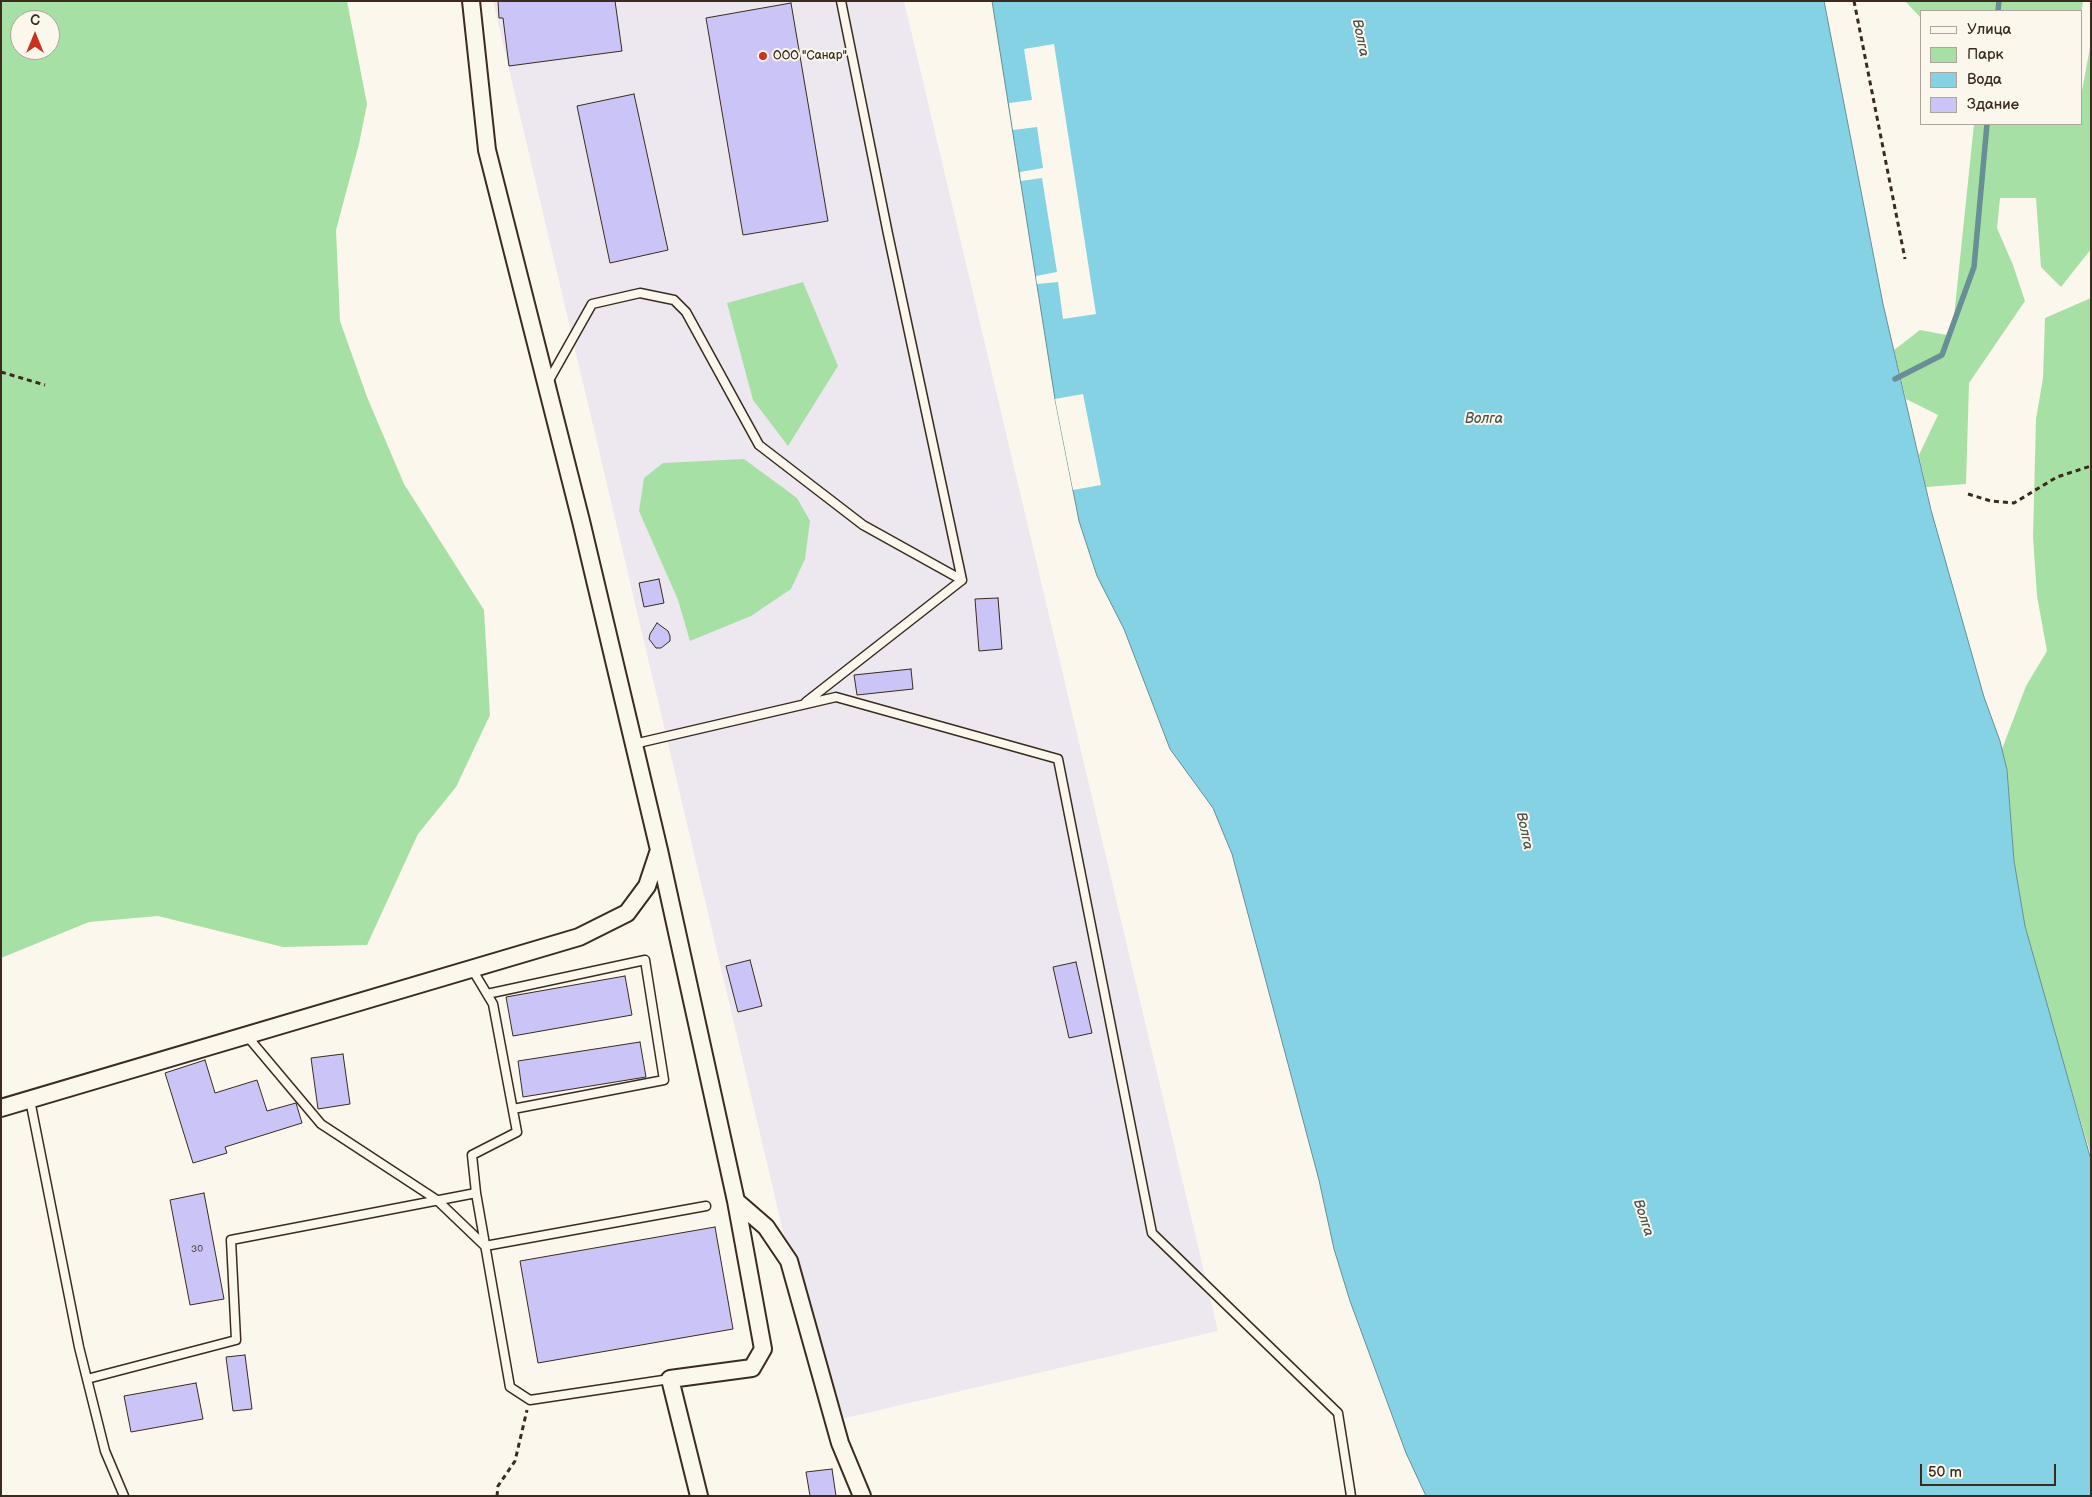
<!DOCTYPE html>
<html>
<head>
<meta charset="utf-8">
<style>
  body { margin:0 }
  #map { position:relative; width:2092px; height:1497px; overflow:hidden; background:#fbf7ec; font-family:"Balsamiq Sans",sans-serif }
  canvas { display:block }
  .frame { position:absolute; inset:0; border:2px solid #3b2a1e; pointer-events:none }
  .legend { position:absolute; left:1920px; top:10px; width:162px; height:115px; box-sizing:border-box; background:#fbf7ec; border:1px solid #aea59a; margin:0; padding:6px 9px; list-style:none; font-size:15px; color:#3b2a1e }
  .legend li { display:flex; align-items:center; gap:10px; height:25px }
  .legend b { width:25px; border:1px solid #aea59a }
  .north { position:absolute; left:10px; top:10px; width:50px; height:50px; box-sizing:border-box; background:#fbf7ec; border:1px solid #aea59a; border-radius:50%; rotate:0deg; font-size:14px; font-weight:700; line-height:20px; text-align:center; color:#3b2a1e }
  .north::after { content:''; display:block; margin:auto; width:18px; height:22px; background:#c8321e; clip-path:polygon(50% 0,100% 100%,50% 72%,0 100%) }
  .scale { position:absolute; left:1920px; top:1464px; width:136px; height:22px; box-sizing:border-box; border:2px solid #3b2a1e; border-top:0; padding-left:6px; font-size:15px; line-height:18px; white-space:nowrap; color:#3b2a1e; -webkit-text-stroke:4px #fbf7ec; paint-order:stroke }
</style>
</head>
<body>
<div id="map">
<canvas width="2092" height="1497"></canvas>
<div class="frame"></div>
<ul class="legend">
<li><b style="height:6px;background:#fbf7ec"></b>Улица</li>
<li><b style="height:14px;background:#a7e0a5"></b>Парк</li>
<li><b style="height:14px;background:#85d2e4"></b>Вода</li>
<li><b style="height:14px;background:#cbc5f7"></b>Здание</li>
</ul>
<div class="north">С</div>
<div class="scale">50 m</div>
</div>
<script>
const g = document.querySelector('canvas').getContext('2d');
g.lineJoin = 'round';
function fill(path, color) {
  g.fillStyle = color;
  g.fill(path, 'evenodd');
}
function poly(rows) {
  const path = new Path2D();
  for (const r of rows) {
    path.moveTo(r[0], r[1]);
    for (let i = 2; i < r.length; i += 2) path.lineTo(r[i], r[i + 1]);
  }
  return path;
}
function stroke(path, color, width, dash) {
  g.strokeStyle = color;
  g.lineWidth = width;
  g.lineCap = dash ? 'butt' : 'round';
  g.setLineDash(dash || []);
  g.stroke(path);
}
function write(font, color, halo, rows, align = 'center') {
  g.font = font + ' "Balsamiq Sans",sans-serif';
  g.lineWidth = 4;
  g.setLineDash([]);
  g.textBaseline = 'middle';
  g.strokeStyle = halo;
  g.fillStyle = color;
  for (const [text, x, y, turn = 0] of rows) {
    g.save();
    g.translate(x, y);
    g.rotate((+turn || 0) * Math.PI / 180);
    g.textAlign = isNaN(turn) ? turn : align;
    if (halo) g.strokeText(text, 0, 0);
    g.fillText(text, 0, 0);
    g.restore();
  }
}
const built = poly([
  [493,1,904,1,1218,1331,828,1422]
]);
const green = poly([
  [1,1,347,1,367,104,359,144,336,230,340,321,367,397,404,484,484,610,490,715,456,787,418,834,367,945,283,947,158,916,89,922,1,958],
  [20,20,50,20,50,50,20,50],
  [1905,1,2083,1,2081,15,2081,11,1921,11,1921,18],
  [2091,42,2091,249,2061,287,2041,267,2036,198,2000,198,1997,228,2013,265,2025,301,1969,383,1966,484,1926,487,1919,455,1938,415,1906,399,1894,350,1920,330,1952,336,1974,124,2081,124,2081,96],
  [803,282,838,366,788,446,753,400,727,303],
  [2091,298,2091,1155,2050,1018,2025,926,2014,861,2007,770,2002,749,2026,686,2047,651,2037,596,2033,537,2036,419,2043,378,2045,318],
  [744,459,797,498,810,521,805,559,791,589,751,616,690,641,678,600,639,511,644,478,663,463]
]);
const water = poly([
  [992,1,1824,1,1883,304,1931,510,1984,697,2000,741,2007,770,2014,861,2025,926,2091,1160,2091,1496,1426,1496,1406,1453,1350,1301,1334,1249,1319,1180,1232,854,1213,808,1170,749,1124,629,1097,576,1079,521,1055,399,992,1]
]);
const pier = poly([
  [1054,44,1096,314,1063,319,1058,282,1037,284,1036,276,1057,272,1042,178,1021,181,1020,172,1043,168,1037,127,1013,130,1009,103,1032,100,1024,49],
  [1083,394,1101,485,1073,490,1055,399]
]);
const stream = poly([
  [1998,11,1999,1],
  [1895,379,1942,355,1974,267,1987,124]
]);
const building = poly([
  [498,1,615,1,622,51,509,66,503,18,499,18,498,1],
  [791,3,828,221,743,235,706,18,791,3],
  [634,94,668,250,610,263,577,106,634,94],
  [659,579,664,603,644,607,639,583,659,579],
  [998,598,1002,649,979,651,975,599,998,598],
  [657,623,668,631,670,636,670,641,661,648,656,648,649,639,650,634,657,623],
  [911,669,913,689,857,695,854,675,911,669],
  [750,960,762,1006,738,1012,726,966,750,960],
  [1076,962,1092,1033,1069,1038,1053,967,1076,962],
  [625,976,632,1015,513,1036,506,997,625,976],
  [640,1042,646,1077,523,1097,518,1061,640,1042],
  [343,1054,350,1104,318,1109,311,1058,343,1054],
  [205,1060,215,1093,257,1080,267,1111,296,1103,302,1123,225,1147,227,1153,193,1163,165,1073,205,1060],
  [204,1193,224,1299,190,1305,170,1200,204,1193],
  [715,1227,733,1329,538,1363,520,1261,715,1227],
  [245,1355,252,1409,233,1411,226,1357,245,1355],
  [196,1383,203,1419,131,1432,124,1396,196,1383],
  [832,1469,836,1496,810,1496,806,1472,832,1469]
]);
const path = poly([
  [1854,1,1905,259],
  [1,372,45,385],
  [1968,494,1991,501,2014,503,2057,477,2091,466],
  [497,1496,498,1486,515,1461,527,1410]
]);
const lane = poly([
  [548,382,592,304,640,293,674,300,686,312,759,445,863,525,962,580],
  [806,702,962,580,888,234,841,1],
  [634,744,836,697,1058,759,1152,1233,1338,1413,1351,1496],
  [472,969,493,1004,517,1132,472,1155,476,1193],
  [487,994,645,960,664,1080,513,1109],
  [247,1036,321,1124,437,1200,485,1246,706,1206],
  [30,1100,79,1347,105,1451,124,1496],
  [87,1379,236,1340,231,1240,476,1193,510,1387,530,1400,670,1379]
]);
const street = poly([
  [471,1,487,150,581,521,659,850,736,1201,766,1227,789,1261,840,1443,862,1496],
  [1,1108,579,937,627,913,647,886,659,850],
  [699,1496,670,1379,752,1368,763,1349,736,1201]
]);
const markers = [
  [763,56,5,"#c8321e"]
];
const numberNames = [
  ["30",197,1249]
];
const poiNames = [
  ["ООО \"Санар\"",773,56]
];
const waterNames = [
  ["Волга",1360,38,78],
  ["Волга",1484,419],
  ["Волга",1524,831,78],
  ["Волга",1643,1218,72]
];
fill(built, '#ede8ef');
fill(green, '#a7e0a5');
fill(water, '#85d2e4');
stroke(water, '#678f95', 1);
fill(pier, '#fbf7ec');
stroke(stream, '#678f95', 5.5);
fill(building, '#cbc5f7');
stroke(building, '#3b2a1e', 1);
stroke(lane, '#3b2a1e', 11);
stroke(street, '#3b2a1e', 20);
stroke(path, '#3b2a1e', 3, [5, 4]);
stroke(lane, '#fbf7ec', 8);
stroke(street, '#fbf7ec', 16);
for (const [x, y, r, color] of markers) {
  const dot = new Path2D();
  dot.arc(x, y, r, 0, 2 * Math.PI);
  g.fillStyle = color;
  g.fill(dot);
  stroke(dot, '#fbf7ec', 2);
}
write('10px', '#5f5154', null, numberNames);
write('12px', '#3b2a1e', '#fbf7ec', poiNames, 'left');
write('italic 14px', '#4e5450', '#fbf7ec', waterNames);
</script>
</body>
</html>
